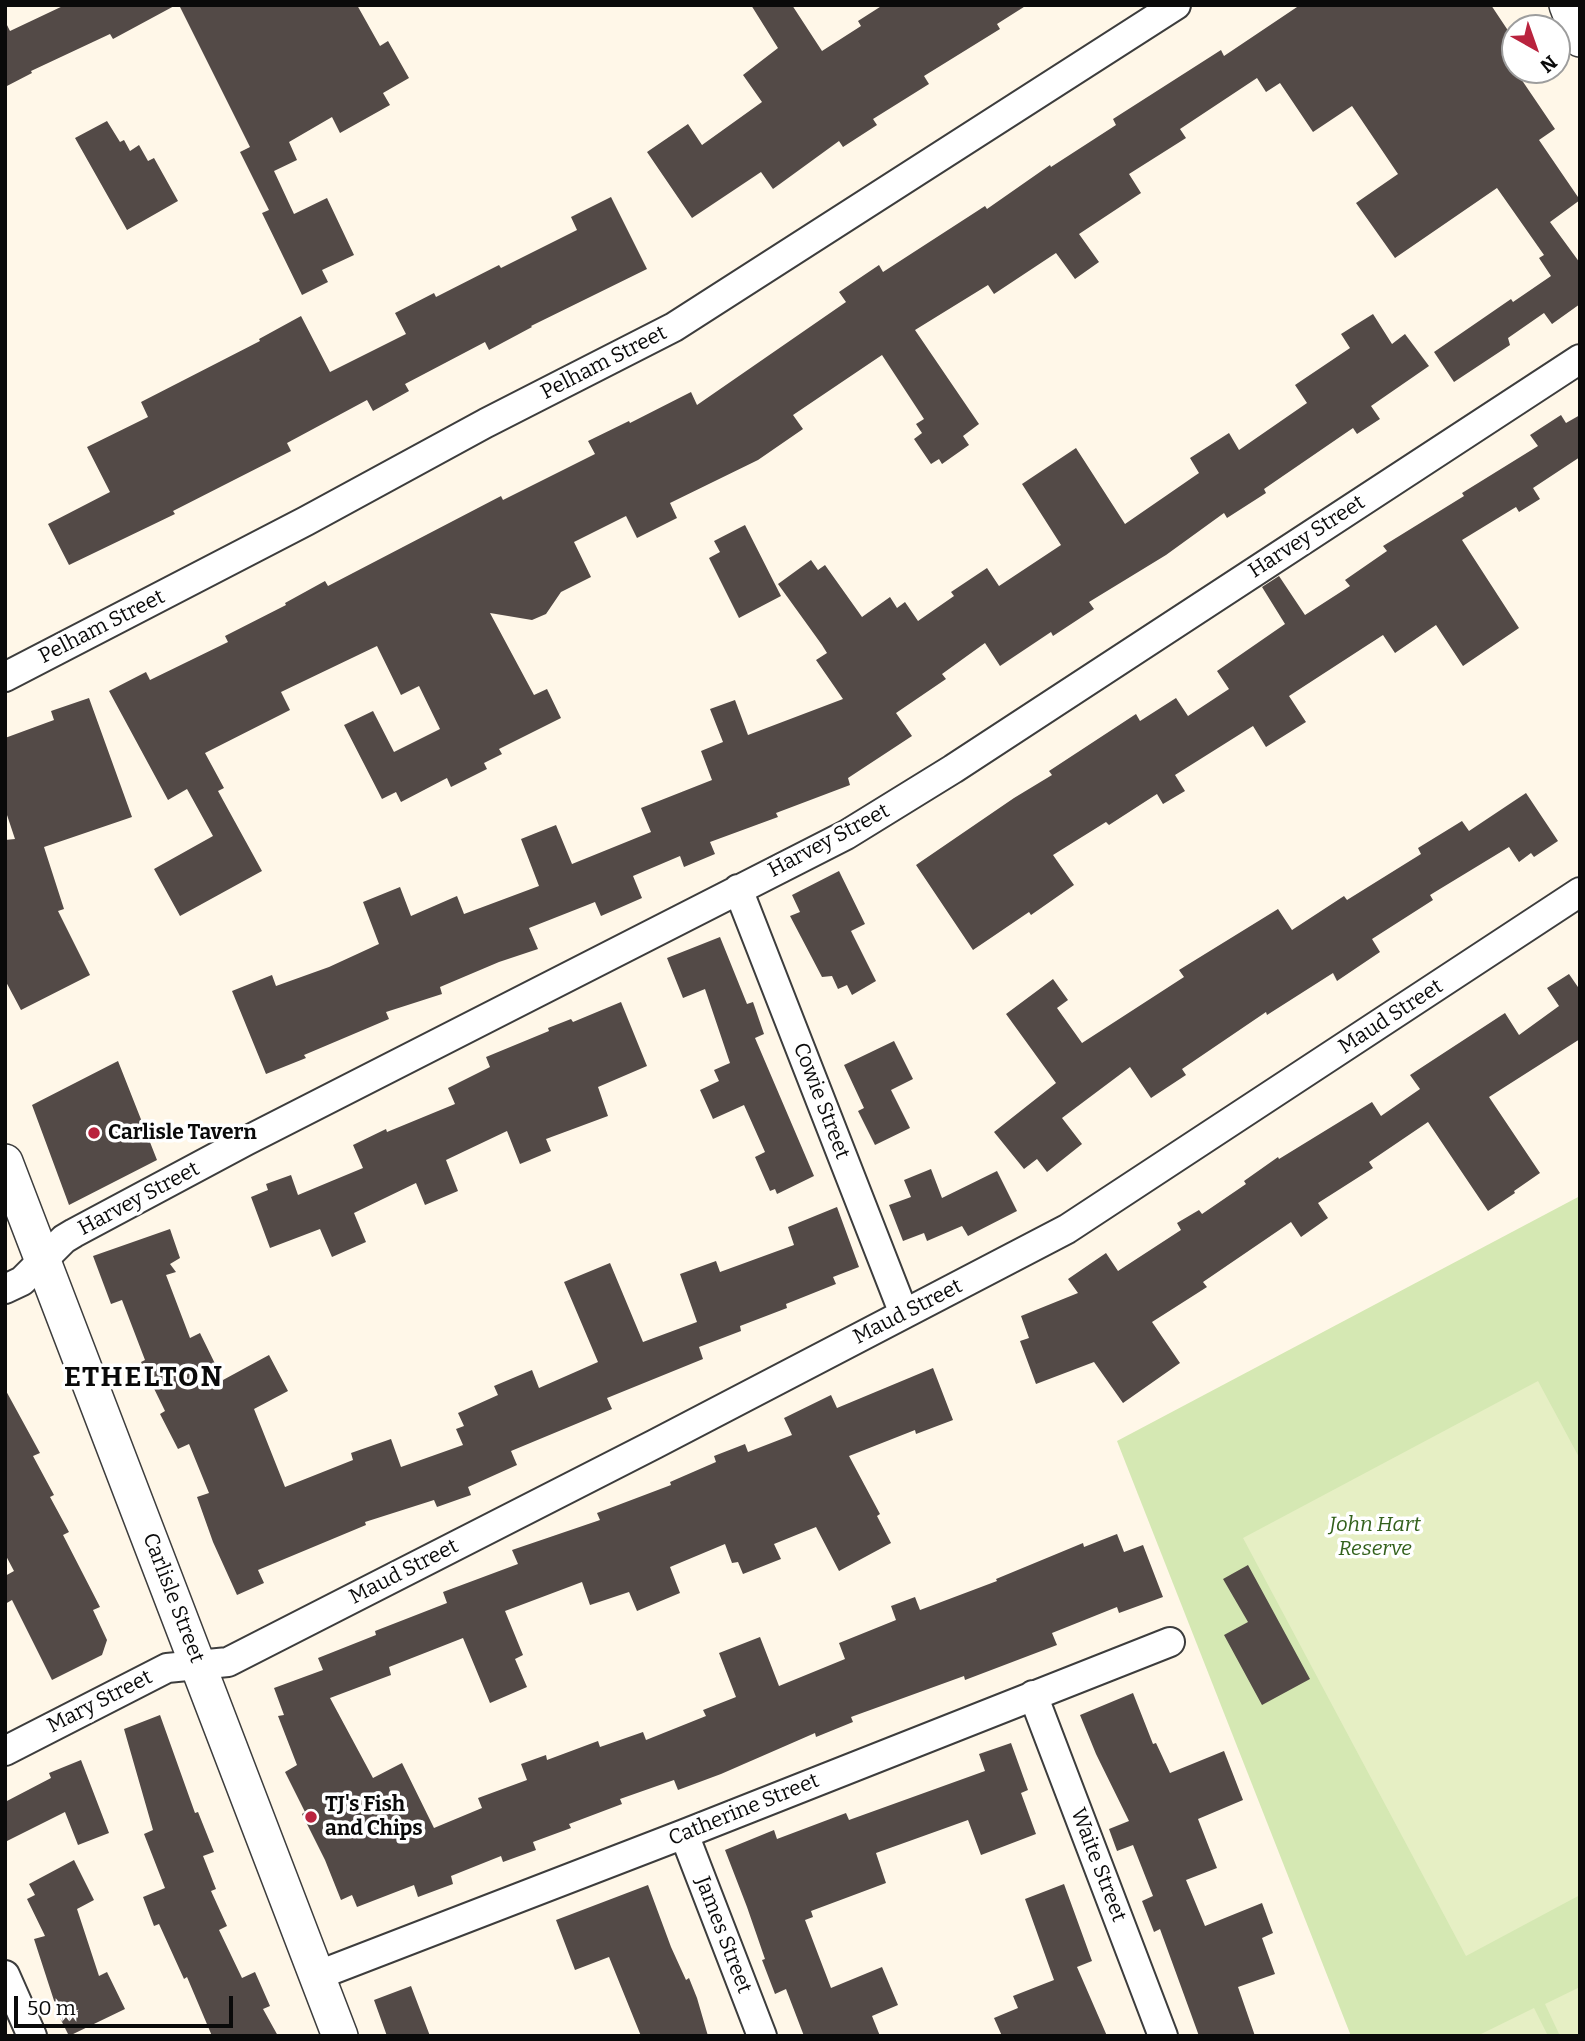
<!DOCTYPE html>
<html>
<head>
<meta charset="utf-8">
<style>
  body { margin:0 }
  #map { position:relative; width:1585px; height:2041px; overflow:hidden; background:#fff7e8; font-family:Bitter,serif }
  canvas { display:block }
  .frame { position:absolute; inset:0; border:7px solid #0a0a0a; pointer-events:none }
  .north { position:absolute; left:1501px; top:14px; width:70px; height:70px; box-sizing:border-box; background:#fff; border:2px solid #9d9d9d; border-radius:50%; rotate:140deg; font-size:19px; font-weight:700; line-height:28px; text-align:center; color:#0a0a0a }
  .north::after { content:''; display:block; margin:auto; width:24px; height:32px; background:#b9233e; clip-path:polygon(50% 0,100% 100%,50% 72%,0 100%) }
  .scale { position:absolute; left:14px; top:1996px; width:219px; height:32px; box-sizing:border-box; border:4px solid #0a0a0a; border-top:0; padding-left:9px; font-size:21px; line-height:24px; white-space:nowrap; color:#0a0a0a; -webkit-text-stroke:5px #fff; paint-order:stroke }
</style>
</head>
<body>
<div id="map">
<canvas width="1585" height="2041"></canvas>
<div class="frame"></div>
<div class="north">N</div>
<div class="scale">50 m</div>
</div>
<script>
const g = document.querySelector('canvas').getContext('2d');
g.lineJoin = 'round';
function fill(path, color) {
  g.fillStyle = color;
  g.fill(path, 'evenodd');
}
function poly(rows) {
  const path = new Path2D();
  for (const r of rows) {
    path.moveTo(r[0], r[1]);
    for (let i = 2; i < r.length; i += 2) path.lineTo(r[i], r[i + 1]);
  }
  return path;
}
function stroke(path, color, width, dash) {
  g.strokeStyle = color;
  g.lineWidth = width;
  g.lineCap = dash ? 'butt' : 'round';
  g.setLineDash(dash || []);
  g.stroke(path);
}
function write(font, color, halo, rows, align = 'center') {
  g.font = font + ' Bitter,serif';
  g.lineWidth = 7;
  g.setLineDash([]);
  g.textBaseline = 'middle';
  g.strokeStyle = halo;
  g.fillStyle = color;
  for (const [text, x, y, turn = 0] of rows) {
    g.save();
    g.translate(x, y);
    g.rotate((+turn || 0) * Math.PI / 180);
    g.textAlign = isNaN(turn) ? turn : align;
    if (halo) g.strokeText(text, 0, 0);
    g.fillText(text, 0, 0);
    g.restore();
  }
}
const green = poly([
  [1580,1196,1580,2036,1351,2036,1117,1441]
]);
const pitch = poly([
  [1538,1381,1580,1459,1580,1895,1466,1956,1243,1538],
  [1580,1987,1580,2036,1560,2036,1545,2004],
  [1534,2008,1548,2036,1477,2036]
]);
const building = poly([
  [65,5,176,5,113,39,110,34,31,71,32,73,5,87,5,21,10,31],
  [179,5,357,5,380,46,388,41,409,78,383,93,390,105,340,133,332,117,289,142,297,160,274,171,294,214,327,198,354,255,322,270,328,282,302,295,262,213,269,210,240,152,250,147],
  [751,5,792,5,822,51,861,26,858,21,883,5,1027,5,997,24,1000,29,924,76,929,84,873,119,877,125,843,147,839,141,773,189,761,172,692,218,647,152,688,124,702,145,762,102,743,75,778,48],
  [1300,5,1491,5,1515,41,1515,70,1555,129,1539,140,1580,200,1550,222,1580,263,1580,304,1552,324,1544,313,1508,338,1510,345,1454,382,1434,352,1511,299,1513,302,1551,276,1539,258,1544,255,1497,188,1395,258,1356,203,1398,174,1352,106,1313,132,1280,83,1266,92,1257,78,1180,129,1186,138,1129,174,1141,193,1079,234,1099,262,1075,279,1056,253,994,294,988,285,915,330,979,424,963,436,969,445,942,464,939,459,931,464,914,439,922,433,916,424,924,419,882,355,793,415,803,429,758,460,670,503,677,518,637,538,626,516,574,542,591,577,561,592,546,614,532,620,490,613,534,695,547,689,561,718,499,749,502,754,484,763,487,769,451,787,447,778,401,802,396,792,382,799,344,725,373,711,394,752,440,729,419,686,401,695,377,646,281,692,290,710,205,753,224,788,218,791,262,871,180,916,154,869,213,836,187,789,168,800,109,691,146,672,150,680,228,642,225,636,286,605,285,603,325,581,328,586,501,496,503,500,595,454,588,441,629,421,630,423,691,392,697,405,846,302,839,292,879,265,883,272,985,206,987,209,1050,165,1051,167,1116,125,1113,119,1221,50,1224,56],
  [107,121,120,142,124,140,130,151,139,145,148,161,154,158,178,201,127,230,75,138],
  [611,197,647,269,531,326,532,327,489,350,485,342,405,384,409,391,373,411,367,400,287,443,291,451,173,511,175,514,69,565,48,524,110,492,87,447,148,417,141,402,260,341,259,339,301,316,330,372,406,334,395,313,434,293,436,297,499,265,501,268,577,230,571,217],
  [1373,314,1392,344,1405,334,1429,366,1371,406,1380,419,1357,434,1353,428,1264,489,1266,493,1227,518,1224,513,1166,555,1089,602,1094,609,1053,636,1051,632,1000,666,985,643,942,674,946,679,896,713,912,736,848,778,850,785,776,813,778,817,710,842,715,854,684,867,680,856,633,876,642,898,601,916,595,902,529,928,538,949,499,962,440,987,442,994,386,1012,389,1019,304,1055,306,1058,266,1074,232,991,272,975,276,986,329,967,379,944,363,902,400,887,411,916,457,896,464,914,539,886,521,839,556,825,572,864,651,832,641,808,712,780,701,751,723,742,710,709,735,700,748,735,843,699,816,660,827,653,822,645,778,584,811,560,818,570,825,565,862,617,890,597,897,608,905,602,918,621,954,596,951,592,987,568,999,586,1061,545,1022,484,1076,448,1125,524,1199,473,1190,458,1229,433,1239,450,1307,403,1295,385,1350,348,1341,334],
  [1561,415,1566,423,1580,415,1580,457,1533,488,1540,499,1519,512,1516,507,1462,540,1519,628,1463,666,1436,625,1395,653,1383,635,1289,696,1306,722,1266,747,1253,726,1175,775,1185,791,1163,804,1157,794,1109,825,1106,822,1053,855,1074,885,1031,915,1029,912,973,950,916,865,1014,798,1052,775,1049,771,1136,714,1140,721,1176,698,1188,716,1229,689,1217,671,1285,624,1262,587,1279,576,1305,615,1350,586,1345,580,1387,551,1383,546,1464,496,1462,493,1538,446,1530,435],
  [745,525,781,596,739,618,709,558,720,552,714,541],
  [89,698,132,817,44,847,64,909,58,911,90,975,21,1010,5,980,5,840,15,839,5,809,5,738,54,720,51,711],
  [1526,793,1558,841,1534,857,1531,853,1519,862,1509,847,1430,895,1433,900,1372,939,1380,952,1337,981,1333,973,1267,1015,1266,1012,1182,1069,1186,1075,1151,1098,1130,1067,1062,1118,1082,1144,1047,1172,1037,1159,1024,1169,994,1132,1056,1083,1006,1014,1053,979,1068,1000,1057,1008,1082,1043,1184,977,1179,970,1278,909,1292,930,1344,896,1347,900,1421,854,1418,848,1462,821,1469,831],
  [839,871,865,924,851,931,876,981,852,995,847,985,838,989,832,976,822,977,790,916,800,912,792,895],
  [720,937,747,1004,753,1002,764,1034,755,1038,814,1176,777,1194,775,1189,770,1191,755,1157,765,1152,744,1105,713,1119,700,1090,719,1081,714,1070,730,1063,705,989,683,998,667,958],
  [1569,974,1580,990,1580,1039,1489,1097,1540,1173,1514,1191,1515,1193,1488,1211,1428,1122,1369,1162,1373,1168,1318,1203,1328,1218,1301,1237,1291,1222,1203,1282,1207,1287,1152,1322,1180,1363,1123,1403,1094,1362,1036,1384,1020,1341,1029,1338,1021,1316,1078,1293,1068,1279,1106,1253,1118,1271,1181,1230,1177,1223,1199,1210,1202,1214,1246,1184,1244,1181,1278,1157,1279,1159,1372,1102,1381,1116,1420,1089,1410,1075,1505,1013,1519,1035,1559,1006,1547,988],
  [621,1002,647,1066,598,1087,608,1116,546,1139,551,1151,520,1164,507,1131,446,1160,458,1191,425,1205,416,1183,354,1213,366,1242,332,1257,320,1229,270,1248,251,1197,268,1190,266,1184,291,1175,298,1195,363,1168,353,1145,386,1129,387,1132,455,1104,448,1088,490,1067,486,1057,549,1031,548,1028,571,1019,573,1022],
  [894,1041,913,1079,891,1090,910,1128,875,1145,858,1111,864,1108,844,1065],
  [118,1061,157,1160,69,1205,32,1105],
  [931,1169,942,1198,997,1171,1017,1211,968,1236,962,1226,927,1241,924,1233,903,1241,889,1205,911,1197,904,1180],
  [837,1207,859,1267,833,1277,836,1284,786,1304,787,1308,740,1326,741,1331,699,1347,703,1359,607,1398,612,1409,511,1451,517,1465,468,1487,471,1495,437,1507,434,1500,365,1522,366,1525,258,1570,264,1583,237,1595,213,1542,197,1497,209,1493,189,1444,178,1449,160,1414,165,1411,141,1362,145,1360,122,1300,111,1304,93,1256,170,1229,180,1258,170,1264,176,1272,166,1275,190,1338,200,1333,223,1380,269,1355,288,1391,254,1409,285,1487,353,1460,351,1453,391,1439,401,1467,463,1445,456,1429,464,1426,458,1413,498,1395,494,1386,532,1370,539,1388,598,1362,564,1282,610,1263,643,1342,697,1322,680,1274,716,1261,720,1272,794,1245,788,1227],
  [933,1368,953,1420,916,1434,915,1430,849,1456,880,1514,877,1516,891,1543,839,1571,816,1527,774,1544,781,1559,743,1574,738,1562,732,1563,725,1544,670,1567,680,1593,637,1611,629,1592,590,1605,582,1582,505,1611,523,1655,515,1659,527,1687,490,1703,463,1638,389,1667,391,1675,330,1698,373,1778,402,1763,434,1828,482,1808,478,1798,527,1780,521,1764,546,1755,547,1760,598,1741,600,1747,643,1732,646,1740,706,1716,703,1710,736,1697,719,1653,760,1637,779,1686,845,1659,839,1643,896,1620,891,1606,915,1597,920,1610,997,1581,996,1579,1083,1543,1084,1547,1117,1534,1124,1552,1143,1545,1163,1597,1119,1613,1117,1607,1052,1633,1057,1645,965,1680,964,1676,851,1717,853,1722,816,1737,815,1733,721,1774,678,1790,674,1780,620,1799,622,1804,569,1824,571,1828,533,1842,536,1850,503,1862,501,1856,451,1876,453,1884,418,1897,414,1885,357,1907,352,1895,341,1900,325,1860,302,1814,305,1812,285,1772,297,1765,278,1716,284,1715,274,1688,323,1670,318,1658,376,1635,375,1631,447,1603,443,1592,518,1564,512,1550,600,1520,597,1513,671,1485,670,1482,716,1462,714,1456,745,1444,748,1452,792,1435,784,1418,831,1395,837,1408],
  [5,1389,40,1453,33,1456,54,1495,50,1497,69,1532,63,1535,100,1607,93,1610,107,1640,102,1655,52,1680,12,1600,5,1604,5,1576,14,1571,5,1554],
  [1248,1565,1310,1679,1262,1705,1224,1635,1248,1622,1223,1579],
  [1133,1693,1153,1744,1156,1743,1170,1773,1224,1751,1243,1800,1198,1819,1217,1868,1186,1880,1205,1926,1262,1903,1273,1933,1262,1938,1275,1974,1238,1987,1255,2036,1199,2036,1160,1929,1154,1932,1142,1901,1153,1896,1133,1845,1117,1851,1109,1829,1129,1821,1096,1754,1080,1715],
  [160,1715,195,1813,198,1812,214,1852,203,1856,216,1889,211,1891,227,1926,219,1930,242,1978,255,1972,270,2006,263,2009,278,2036,212,2036,187,1977,184,1979,159,1924,154,1926,143,1897,165,1888,144,1834,153,1830,124,1729],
  [1011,1743,1028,1790,1021,1793,1036,1834,981,1855,968,1820,876,1853,886,1883,811,1911,813,1917,805,1920,831,1988,882,1967,898,2005,872,2016,880,2036,804,2036,786,1989,775,1994,762,1960,765,1959,747,1907,725,1850,774,1830,777,1839,846,1813,849,1820,985,1771,979,1754],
  [81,1760,109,1833,78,1845,65,1812,5,1842,5,1802,51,1778,49,1773],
  [74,1860,94,1900,77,1909,99,1976,107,1972,125,2009,69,2036,59,2016,34,1939,45,1936,27,1899,35,1895,29,1884],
  [1064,1884,1092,1961,1077,1967,1107,2036,1002,2036,994,2018,1018,2008,1013,1996,1054,1980,1025,1899],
  [648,1885,671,1947,686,1980,689,1978,697,1998,708,2036,641,2036,609,1957,575,1970,556,1920],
  [411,1986,430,2036,387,2036,374,2000]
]);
const minor = poly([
  [5,677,306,521,486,423,674,327,1176,5],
  [738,889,904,1314],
  [5,1289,22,1281,64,1239,74,1233,246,1141,846,835,953,769,1580,359],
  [1033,1695,1163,2036],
  [5,1751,167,1668,228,1662,655,1444,1067,1229,1580,892],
  [684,1834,762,2036],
  [5,1975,32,2036],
  [316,1976,684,1834,1170,1642]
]);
const tertiary = poly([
  [1567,5,1580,39],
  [5,1162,340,2036]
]);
const markers = [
  [94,1133,7,"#b9233e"],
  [311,1817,7,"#b9233e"]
];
const streetNames = [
  ["Pelham Street",604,363,-27],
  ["Harvey Street",1307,537,-33],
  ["Pelham Street",102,627,-27],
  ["Harvey Street",829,841,-28],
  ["Maud Street",1391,1017,-33],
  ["Cowie Street",821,1101,69],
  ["Harvey Street",139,1199,-28],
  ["Maud Street",908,1312,-27],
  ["Maud Street",404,1572,-27],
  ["Carlisle Street",173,1598,69],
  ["Mary Street",100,1702,-27],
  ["Catherine Street",744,1810,-22],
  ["Waite Street",1098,1865,69],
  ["James Street",723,1935,69]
];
const poiNames = [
  ["Carlisle Tavern",108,1133],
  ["TJ's Fish",325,1805],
  ["and Chips",325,1829]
];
const parkNames = [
  ["John Hart",1375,1525],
  ["Reserve",1375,1549]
];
const districtNames = [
  ["ETHELTON",144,1378]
];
fill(green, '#d5e8b3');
fill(pitch, '#e6efc4');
fill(building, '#534a47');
stroke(minor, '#3d3d3d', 32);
stroke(tertiary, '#3d3d3d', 38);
stroke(minor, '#fff', 28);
stroke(tertiary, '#fff', 35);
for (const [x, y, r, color] of markers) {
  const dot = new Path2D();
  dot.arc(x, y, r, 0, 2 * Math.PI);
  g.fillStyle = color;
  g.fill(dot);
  stroke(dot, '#fff', 2.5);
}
write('21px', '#0a0a0a', '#fff', streetNames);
write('bold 21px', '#0a0a0a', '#fff', poiNames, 'left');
write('italic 21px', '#33611c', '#fff', parkNames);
g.letterSpacing = '2px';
write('bold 28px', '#0a0a0a', '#fff', districtNames);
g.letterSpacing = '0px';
</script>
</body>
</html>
